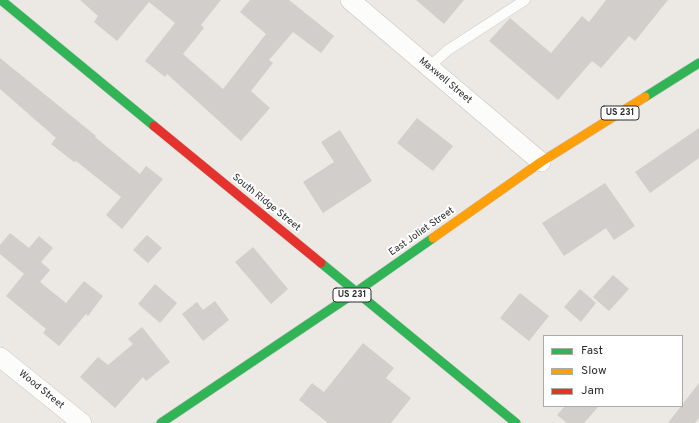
<!DOCTYPE html>
<html>
<head>
<meta charset="utf-8">
<style>
  body { margin:0 }
  #map { position:relative; width:699px; height:423px; overflow:hidden; background:#ece8e4; font-family:Overpass,sans-serif }
  canvas { display:block }
  .legend { position:absolute; left:543px; top:335px; width:140px; height:72px; box-sizing:border-box; background:#fff; border:1px solid #ababab; margin:0; padding:5px 7px; list-style:none; font-size:12px; color:#2e2e2e }
  .legend li { display:flex; align-items:center; gap:8px; height:20px }
  .legend b { width:20px; border:1px solid #ababab }
</style>
</head>
<body>
<div id="map">
<canvas width="699" height="423"></canvas>
<ul class="legend">
<li><b style="height:5px;background:#30b455"></b>Fast</li>
<li><b style="height:5px;background:#ff9f0a"></b>Slow</li>
<li><b style="height:5px;background:#e5322d"></b>Jam</li>
</ul>
</div>
<script>
const g = document.querySelector('canvas').getContext('2d');
g.lineJoin = 'round';
function fill(path, color) {
  g.fillStyle = color;
  g.fill(path, 'evenodd');
}
function poly(rows) {
  const path = new Path2D();
  for (const r of rows) {
    path.moveTo(r[0], r[1]);
    for (let i = 2; i < r.length; i += 2) path.lineTo(r[i], r[i + 1]);
  }
  return path;
}
function stroke(path, color, width, dash) {
  g.strokeStyle = color;
  g.lineWidth = width;
  g.lineCap = dash ? 'butt' : 'round';
  g.setLineDash(dash || []);
  g.stroke(path);
}
function write(font, color, halo, rows, align = 'center') {
  g.font = font + ' Overpass,sans-serif';
  g.lineWidth = 4;
  g.setLineDash([]);
  g.textBaseline = 'middle';
  g.strokeStyle = halo;
  g.fillStyle = color;
  for (const [text, x, y, turn = 0] of rows) {
    g.save();
    g.translate(x, y);
    g.rotate((+turn || 0) * Math.PI / 180);
    g.textAlign = isNaN(turn) ? turn : align;
    if (halo) g.strokeText(text, 0, 0);
    g.fillText(text, 0, 0);
    g.restore();
  }
}
const building = poly([
  [80,0,221,0,201,25,204,28,183,54,223,89,266,34,240,12,250,0,289,0,334,36,321,53,293,32,269,60,273,63,251,91,270,108,241,141,167,74,165,77,145,61,175,23,149,2,117,41,94,22,98,16],
  [416,0,464,0,444,24],
  [606,0,668,0,635,41,629,36,601,68,592,61,558,100,489,41,510,18,551,53,582,16,589,22],
  [0,58,96,136,95,137,140,174,146,166,163,179,122,229,106,215,121,197,76,161,74,162,51,144,56,138,0,89],
  [417,118,453,146,433,171,397,143],
  [699,128,699,158,650,193,635,172],
  [340,130,372,181,323,213,303,182,334,162,321,142],
  [605,183,635,226,614,240,606,228,564,256,542,223],
  [10,233,29,248,39,236,53,248,41,262,50,270,40,282,66,303,84,281,103,296,88,316,86,314,59,346,43,333,46,329,6,296,24,274,0,254,0,245],
  [147,235,162,248,148,263,133,250],
  [253,247,288,289,271,304,235,262],
  [613,275,629,289,609,311,593,297],
  [155,284,177,303,160,323,138,304],
  [580,289,596,303,581,322,564,307],
  [520,293,549,316,529,341,500,318],
  [215,301,229,320,203,341,182,314,197,302,203,310],
  [142,327,170,362,146,381,143,377,115,408,80,377,98,357,108,365,133,344,128,339],
  [363,343,394,368,386,378,411,398,391,423,328,423,299,400,312,383,324,392],
  [699,383,699,418,695,423,668,423],
  [565,406,599,406,584,423,567,423,557,415]
]);
const lane = poly([
  [429,67,448,50,525,0]
]);
const street = poly([
  [350,0,541,162],
  [0,357,82,423]
]);
const fast = poly([
  [1,0,154,126],
  [645,97,699,63],
  [321,263,516,423],
  [161,423,356,292,433,238]
]);
const slow = poly([
  [433,238,541,162,645,97]
]);
const jam = poly([
  [154,126,321,263]
]);
const shields = [
  [620,113,38],
  [352,295,38]
];
const shieldNames = [
  ["US 231",620,113],
  ["US 231",352,295]
];
const streetNames = [
  ["Maxwell Street",445,81,40],
  ["South Ridge Street",266,203,39],
  ["East Joliet Street",422,232,-35],
  ["Wood Street",41,390,39]
];
fill(building, '#d1cecb');
stroke(lane, '#c5c4c5', 11);
stroke(street, '#c5c4c5', 20);
stroke(fast, '#c5c4c5', 10);
stroke(slow, '#c5c4c5', 10);
stroke(jam, '#c5c4c5', 10);
stroke(lane, '#fcfcfb', 10);
stroke(street, '#fcfcfb', 19);
stroke(fast, '#30b455', 9);
stroke(slow, '#ff9f0a', 9);
stroke(jam, '#e5322d', 9);
for (const [x, y, w] of shields) {
  const box = new Path2D();
  box.roundRect(x - w / 2, y - 7, w, 14, 3);
  g.fillStyle = '#fff';
  g.fill(box);
  stroke(box, '#2e2e2e', 1);
}
write('bold 9px', '#2e2e2e', null, shieldNames);
write('10px', '#2e2e2e', '#fff', streetNames);
</script>
</body>
</html>
